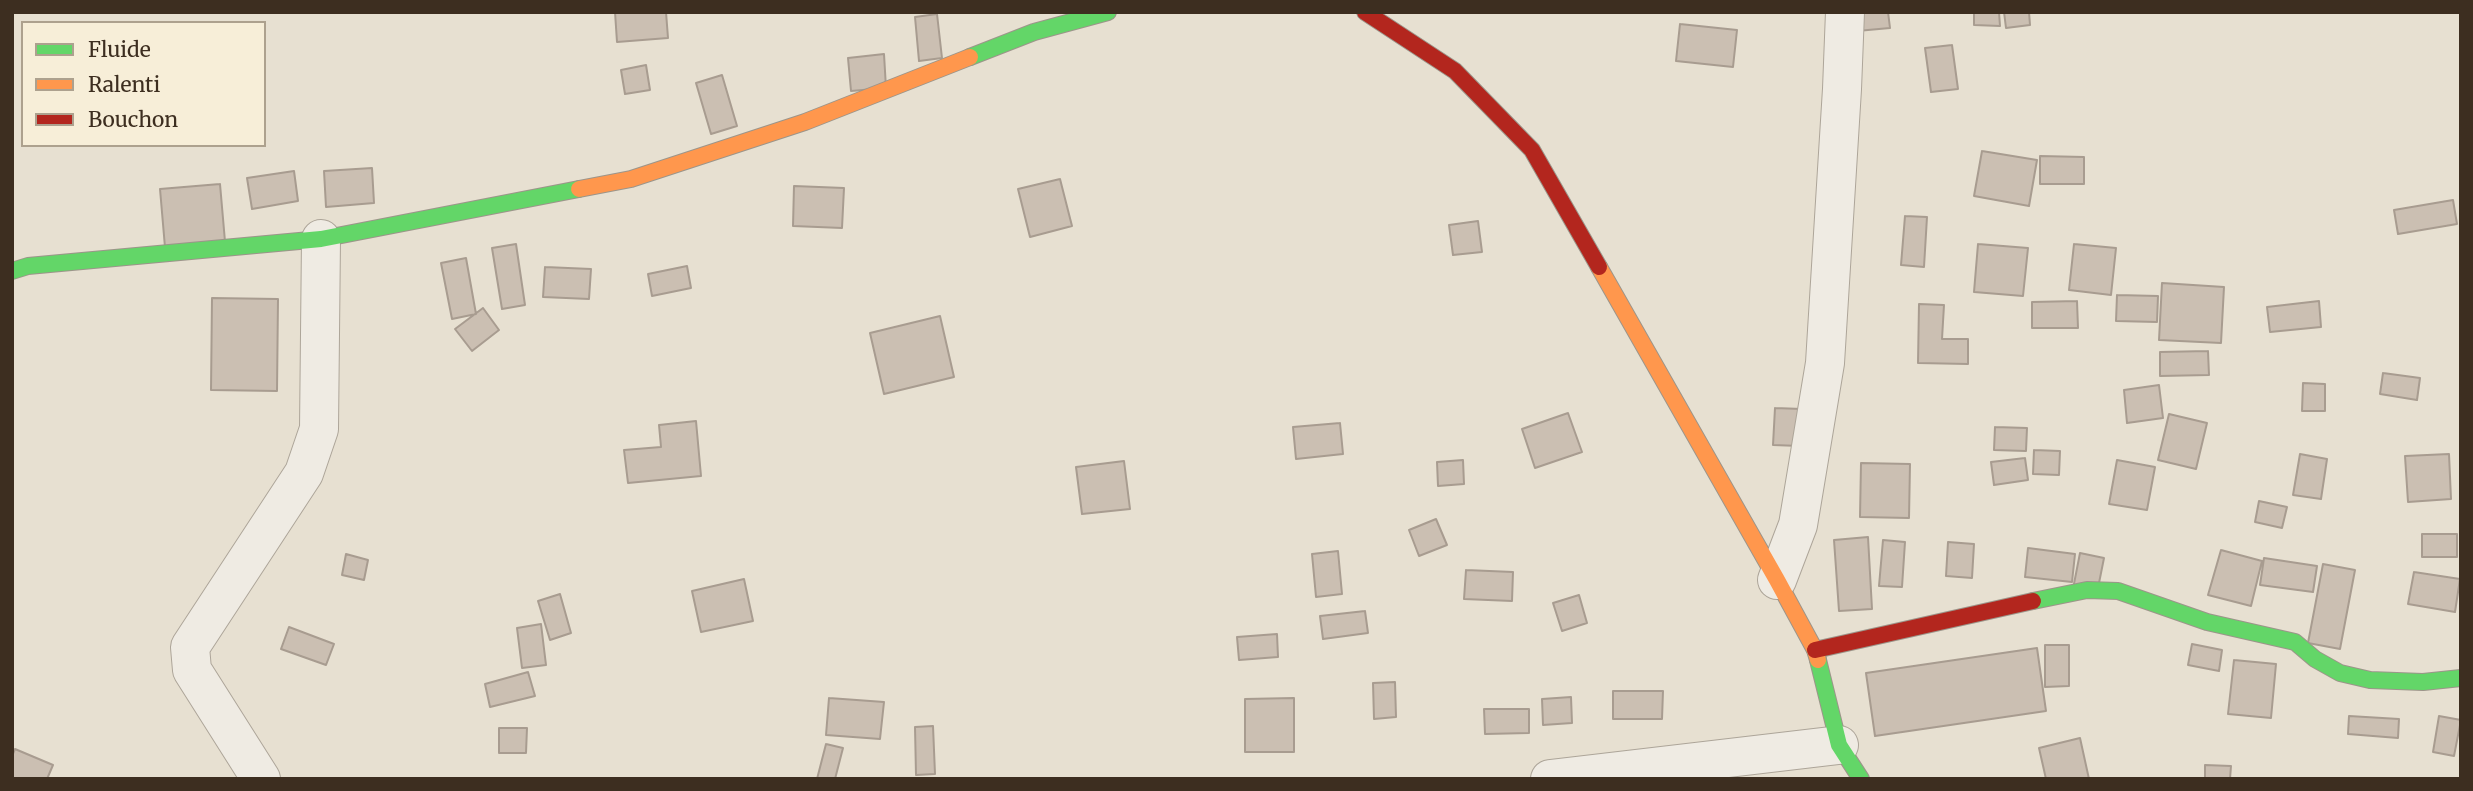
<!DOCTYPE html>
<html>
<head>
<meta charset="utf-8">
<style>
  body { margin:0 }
  #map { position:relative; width:2473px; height:791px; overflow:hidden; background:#e7e0d1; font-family:Merriweather,serif }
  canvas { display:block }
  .frame { position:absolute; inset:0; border:14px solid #3d2e20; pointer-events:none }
  .legend { position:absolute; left:21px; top:21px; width:245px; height:126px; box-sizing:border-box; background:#f7eed8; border:2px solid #ada18e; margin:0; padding:9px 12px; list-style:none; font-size:21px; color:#3d2e20 }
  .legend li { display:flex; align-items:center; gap:14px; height:35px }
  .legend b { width:35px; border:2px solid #ada18e }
</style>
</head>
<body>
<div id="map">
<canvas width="2473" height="791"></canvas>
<div class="frame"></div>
<ul class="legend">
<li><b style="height:9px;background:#63d668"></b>Fluide</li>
<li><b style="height:9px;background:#ff974d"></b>Ralenti</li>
<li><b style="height:9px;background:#b3261e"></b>Bouchon</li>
</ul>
</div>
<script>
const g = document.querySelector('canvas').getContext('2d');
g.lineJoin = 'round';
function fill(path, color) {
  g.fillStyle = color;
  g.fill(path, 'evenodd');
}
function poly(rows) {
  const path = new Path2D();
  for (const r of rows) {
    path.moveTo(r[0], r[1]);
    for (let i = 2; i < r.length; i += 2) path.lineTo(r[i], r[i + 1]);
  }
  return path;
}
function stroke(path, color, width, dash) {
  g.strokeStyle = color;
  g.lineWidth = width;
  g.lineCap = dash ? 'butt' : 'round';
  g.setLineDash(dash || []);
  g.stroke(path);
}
const building = poly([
  [615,12,666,12,668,38,617,42,615,12],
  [1855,12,1888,12,1890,28,1857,31,1855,12],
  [1974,12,1999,12,2000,26,1974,25,1974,12],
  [2004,12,2029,12,2030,25,2006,28,2004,12],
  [937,14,942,58,919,61,915,17,937,14],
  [1680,24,1737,30,1733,67,1676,61,1680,24],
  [1952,45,1958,89,1931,92,1925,48,1952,45],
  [884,54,886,88,851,91,848,58,884,54],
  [646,65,650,90,625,94,621,70,646,65],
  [722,75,737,126,711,134,696,83,722,75],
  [1982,151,2037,160,2029,206,1974,196,1982,151],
  [2040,156,2084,157,2084,184,2040,184,2040,156],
  [372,168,374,203,326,207,324,171,372,168],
  [294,171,298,201,252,209,247,178,294,171],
  [1060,179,1072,226,1030,237,1018,189,1060,179],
  [220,184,226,253,166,259,160,189,220,184],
  [794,186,844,188,842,228,793,226,794,186],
  [2453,200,2457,224,2398,234,2394,210,2453,200],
  [1905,216,1927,217,1924,267,1901,265,1905,216],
  [1478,221,1482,252,1453,255,1449,225,1478,221],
  [516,244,525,305,502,309,492,248,516,244],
  [1978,244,2028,248,2023,296,1974,292,1978,244],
  [2074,244,2116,248,2111,295,2069,290,2074,244],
  [466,258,476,314,452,319,441,263,466,258],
  [687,266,691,288,652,296,648,274,687,266],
  [545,267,591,269,589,299,543,297,545,267],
  [2162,283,2224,287,2221,343,2159,340,2162,283],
  [2117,295,2158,296,2157,322,2116,321,2117,295],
  [212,298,278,299,277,391,211,390,212,298],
  [2077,301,2078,328,2032,328,2032,302,2077,301],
  [2319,301,2321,327,2270,332,2267,307,2319,301],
  [1919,304,1944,305,1942,339,1968,339,1968,364,1918,363,1919,304],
  [483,308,499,330,472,351,455,329,483,308],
  [940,316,954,377,884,394,870,333,940,316],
  [2208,351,2209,375,2160,376,2160,352,2208,351],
  [2383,373,2420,378,2417,400,2380,394,2383,373],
  [2303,383,2325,384,2325,411,2302,411,2303,383],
  [2159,385,2163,418,2127,423,2124,390,2159,385],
  [1775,408,1802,409,1800,446,1773,445,1775,408],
  [1568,413,1582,452,1535,468,1522,429,1568,413],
  [2169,414,2207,423,2196,469,2158,460,2169,414],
  [696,421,701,476,628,483,624,450,661,447,659,425,696,421],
  [1340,423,1343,454,1296,459,1293,427,1340,423],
  [1995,427,2027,428,2026,451,1994,450,1995,427],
  [2034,450,2060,451,2059,475,2033,474,2034,450],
  [2300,454,2327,459,2321,499,2293,495,2300,454],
  [2449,454,2451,499,2408,502,2405,456,2449,454],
  [2025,458,2028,480,1994,485,1991,462,2025,458],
  [1463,460,1464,484,1438,486,1437,462,1463,460],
  [2117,460,2155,467,2147,510,2109,504,2117,460],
  [1124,461,1130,509,1082,514,1076,467,1124,461],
  [1861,463,1910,464,1909,518,1860,517,1861,463],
  [2259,501,2287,507,2282,528,2255,522,2259,501],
  [1436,519,1447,545,1419,556,1409,530,1436,519],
  [2422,534,2457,534,2457,557,2422,557,2422,534],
  [1868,537,1872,609,1839,611,1834,540,1868,537],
  [1883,540,1905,542,1902,587,1879,586,1883,540],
  [1948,542,1974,544,1972,578,1946,576,1948,542],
  [2028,548,2075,554,2072,582,2025,577,2028,548],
  [2221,550,2262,561,2251,606,2208,595,2221,550],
  [1338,551,1342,594,1316,597,1312,554,1338,551],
  [2080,553,2104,558,2096,598,2072,594,2080,553],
  [346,554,368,560,364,580,342,575,346,554],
  [2264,558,2317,566,2313,592,2260,585,2264,558],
  [2323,564,2355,570,2340,649,2308,643,2323,564],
  [1466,570,1513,572,1512,601,1464,599,1466,570],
  [2414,572,2460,579,2455,612,2408,604,2414,572],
  [744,579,753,621,701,632,692,591,744,579],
  [560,594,571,633,550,640,538,601,560,594],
  [1579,595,1587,623,1562,631,1553,603,1579,595],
  [1365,611,1368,633,1323,639,1320,616,1365,611],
  [541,624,546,665,522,668,517,628,541,624],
  [289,627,334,644,326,665,281,649,289,627],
  [1277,634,1278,657,1239,660,1237,637,1277,634],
  [2192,644,2222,650,2219,671,2188,665,2192,644],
  [2045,645,2069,645,2069,686,2045,687,2045,645],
  [2037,648,2046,711,1875,736,1866,673,2037,648],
  [2234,660,2276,664,2271,718,2228,714,2234,660],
  [528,672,535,696,490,707,485,684,528,672],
  [1395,682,1396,717,1374,719,1373,683,1395,682],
  [1613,691,1663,691,1662,719,1613,719,1613,691],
  [1571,697,1572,723,1543,725,1542,699,1571,697],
  [829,698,884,702,880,739,826,735,829,698],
  [1294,698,1294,752,1245,752,1245,699,1294,698],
  [1484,709,1529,709,1529,733,1485,734,1484,709],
  [2349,716,2399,719,2398,738,2348,734,2349,716],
  [2439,716,2461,720,2454,756,2433,752,2439,716],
  [933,726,935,774,916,775,915,727,933,726],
  [499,728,527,728,526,753,499,753,499,728],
  [2080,738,2089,779,2046,779,2039,748,2080,738],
  [826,744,843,748,835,779,817,779,826,744],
  [15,749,53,765,47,779,12,779,12,756,15,749],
  [2205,765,2231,766,2230,779,2205,779,2205,765]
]);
const street = poly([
  [1777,580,1798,525,1825,363,1842,89,1845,12],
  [261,779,192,670,190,647,304,473,319,429,321,239],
  [1550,779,1839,745]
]);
const fast = poly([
  [970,57,1034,32,1108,12],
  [12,271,28,266,321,239,579,189],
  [2033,601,2087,590,2118,591,2207,622,2295,642,2315,659,2340,673,2370,680,2423,682,2461,678],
  [1818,660,1839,745,1861,779]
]);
const slow = poly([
  [579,189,631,179,805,122,970,57],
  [1599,267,1777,580,1815,650,1818,660]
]);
const jam = poly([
  [1365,12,1455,71,1532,150,1599,267],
  [1815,650,2033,601]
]);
fill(building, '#cbbfb2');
stroke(building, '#a89c90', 2);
stroke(street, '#ada599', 40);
stroke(fast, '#9c958a', 18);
stroke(slow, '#9c958a', 18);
stroke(jam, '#9c958a', 18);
stroke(street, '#efebe3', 38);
stroke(fast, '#63d668', 16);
stroke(slow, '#ff974d', 16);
stroke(jam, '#b3261e', 16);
</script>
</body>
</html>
